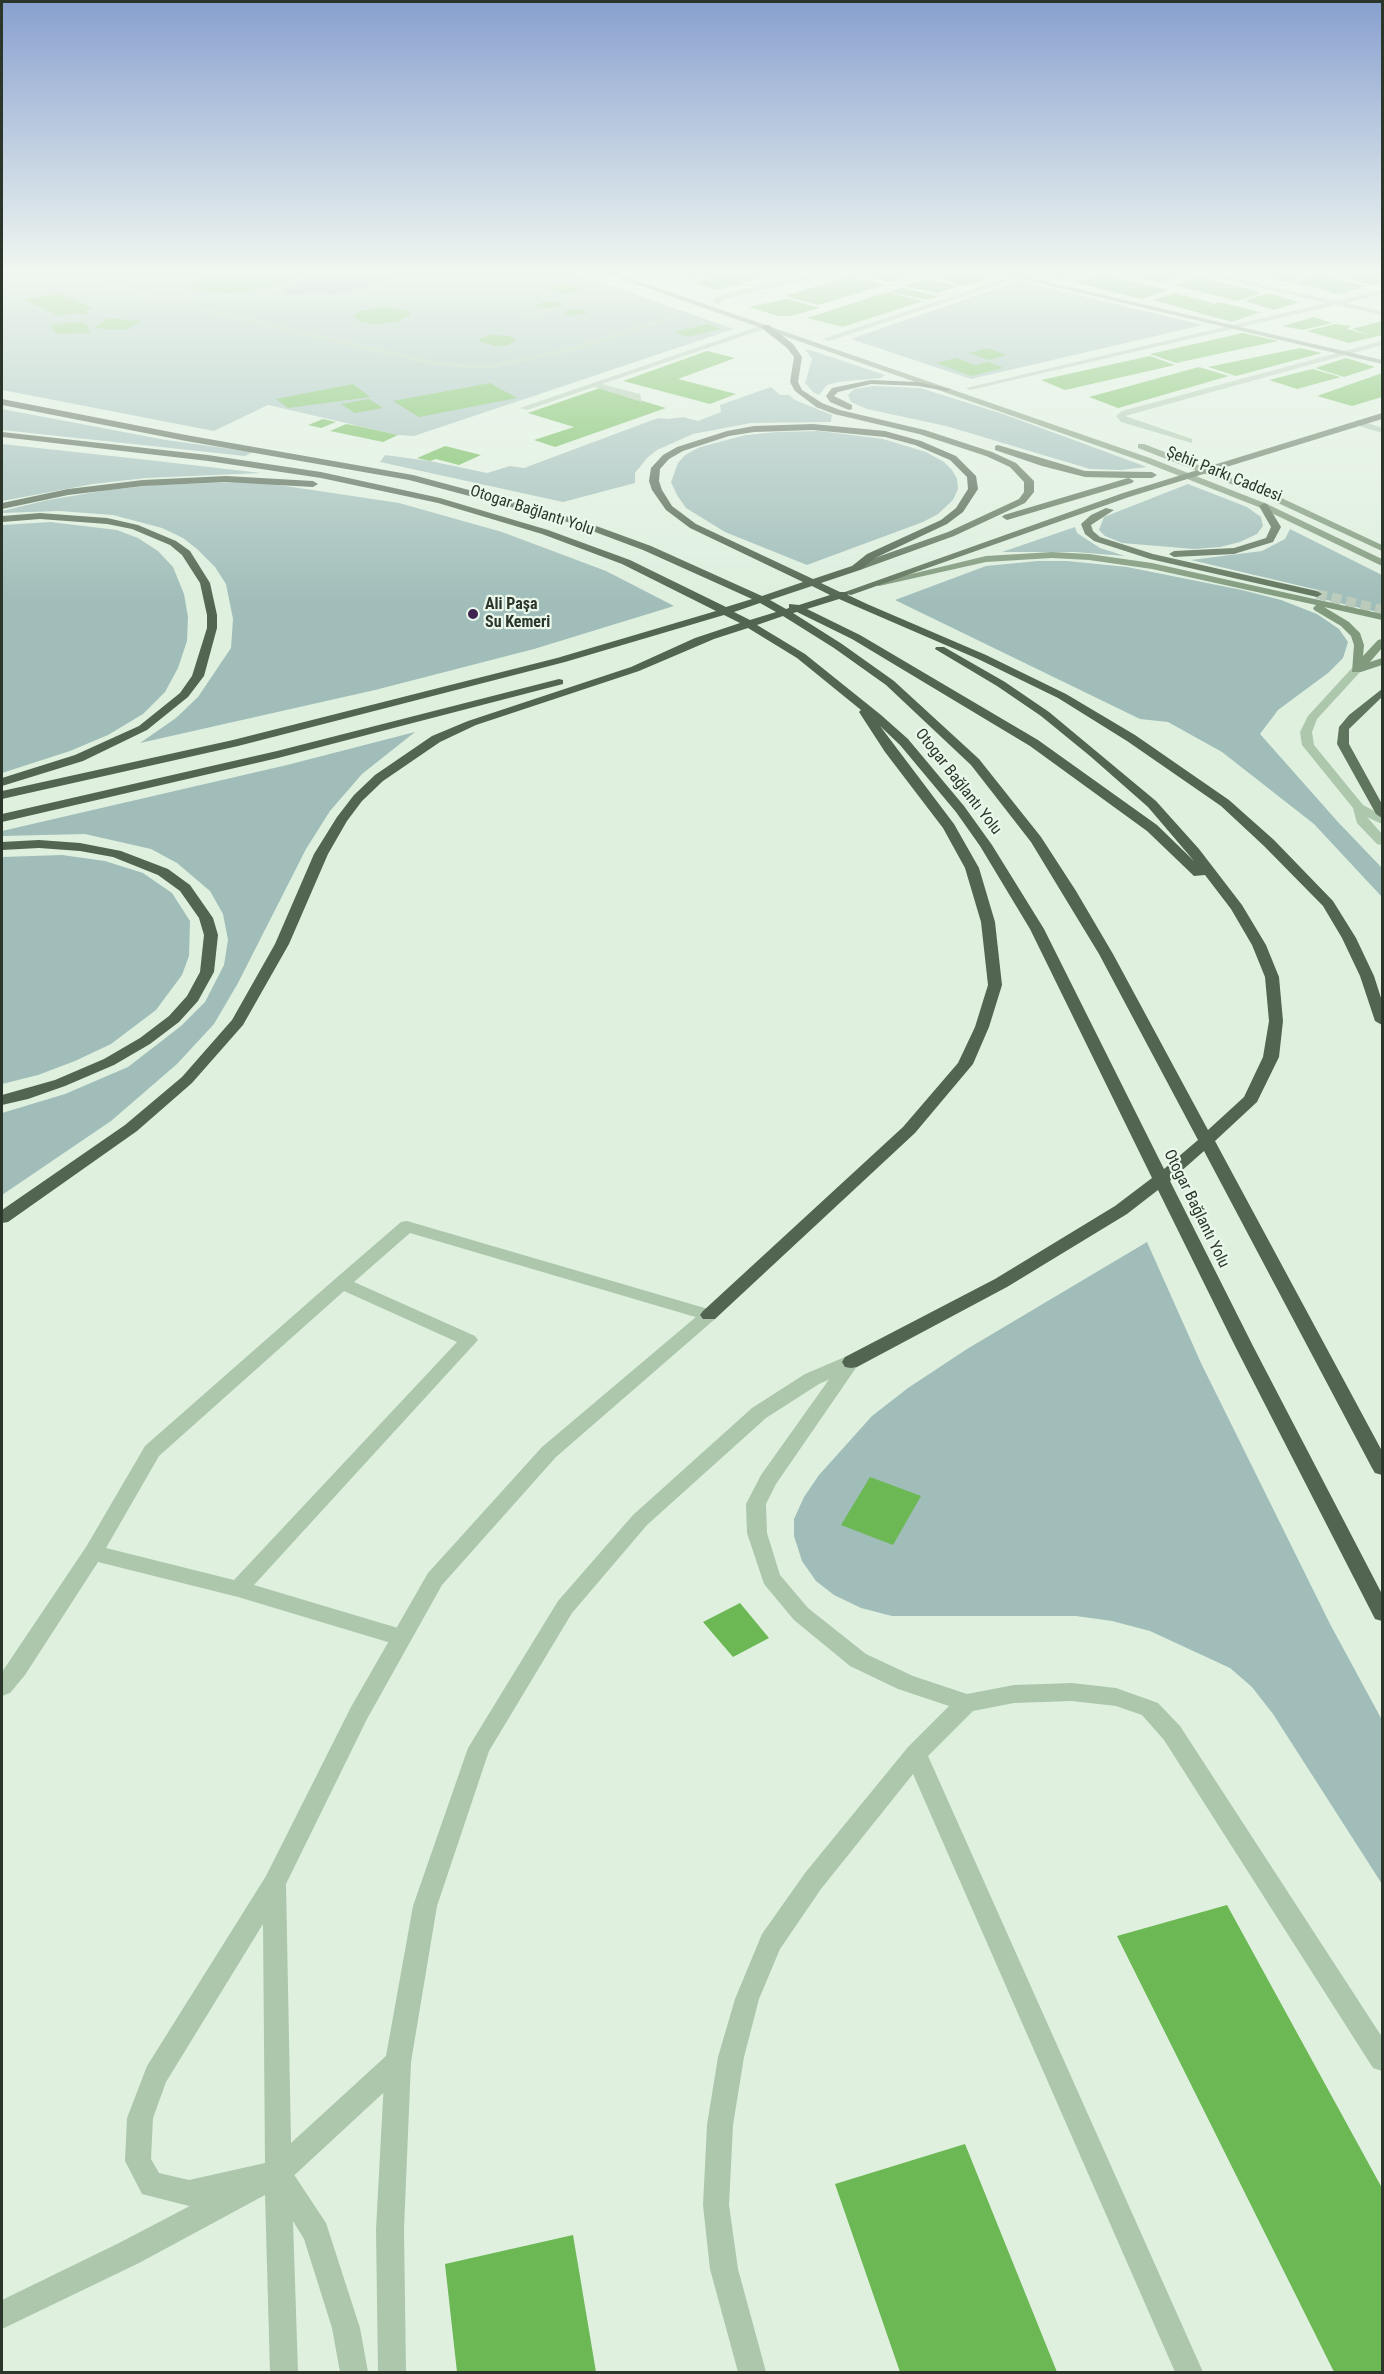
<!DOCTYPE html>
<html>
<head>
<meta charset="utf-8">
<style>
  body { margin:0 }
  #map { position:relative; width:1384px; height:2374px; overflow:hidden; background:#dff0df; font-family:"Roboto Condensed",sans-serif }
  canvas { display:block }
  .frame { position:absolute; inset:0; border:3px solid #2c352a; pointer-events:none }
</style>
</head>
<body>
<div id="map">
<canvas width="1384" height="2374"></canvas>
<div class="frame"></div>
</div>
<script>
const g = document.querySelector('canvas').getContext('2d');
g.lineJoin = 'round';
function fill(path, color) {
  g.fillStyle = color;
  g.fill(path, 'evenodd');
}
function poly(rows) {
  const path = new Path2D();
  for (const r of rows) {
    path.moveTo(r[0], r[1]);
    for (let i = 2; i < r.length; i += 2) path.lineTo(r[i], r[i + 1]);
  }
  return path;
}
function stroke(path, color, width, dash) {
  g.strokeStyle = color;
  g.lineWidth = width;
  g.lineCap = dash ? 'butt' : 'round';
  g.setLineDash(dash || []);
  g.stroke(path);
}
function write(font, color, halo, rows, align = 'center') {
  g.font = font + ' "Roboto Condensed",sans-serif';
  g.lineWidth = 4.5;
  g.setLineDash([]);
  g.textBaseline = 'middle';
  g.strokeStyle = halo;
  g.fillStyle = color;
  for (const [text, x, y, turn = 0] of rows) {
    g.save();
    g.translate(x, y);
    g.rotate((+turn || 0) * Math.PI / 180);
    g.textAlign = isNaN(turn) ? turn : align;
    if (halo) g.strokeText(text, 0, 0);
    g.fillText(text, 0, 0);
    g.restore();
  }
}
const green = poly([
  [2,273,573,273,734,329,414,436,398,435,268,405,214,431,2,390],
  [1018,281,1203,325,971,379,851,339],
  [805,349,816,352,885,375,881,378,838,382,827,385,819,395,813,392,805,383,812,359],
  [873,386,920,388,1003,414,1147,467,1121,470,1090,469,946,426,867,409,851,402,848,395,854,389],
  [771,387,780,395,789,395,795,400,832,415,831,422,751,423,693,434,657,450,647,458,635,473,635,483,563,502,380,462,385,455,430,461,487,473,510,466,524,468,658,418,667,419,683,417,698,421,721,412,720,405],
  [2,409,166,440,253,452,245,456,2,430],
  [820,431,883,439,926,452,944,462,952,470,957,479,958,489,953,500,938,514,923,522,807,565,725,532,686,508,677,495,671,482,678,463,685,455,700,447,746,435,778,432],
  [2,444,148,460,261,473,146,478,93,484,2,501],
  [237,482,272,484,399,503,502,532,606,571,674,606,534,649,375,690,140,743,176,718,198,697,231,648,233,619,226,584,215,567,197,549,183,538,162,528,113,515,59,511,2,513,2,511,48,500,108,490,155,485],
  [1188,484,1247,507,1261,517,1263,526,1257,534,1240,542,1220,547,1194,549,1122,543,1105,536,1099,530,1104,517],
  [50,522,117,530,138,538,158,551,173,567,184,594,188,617,187,641,178,668,165,692,143,714,108,735,70,751,2,773,2,525],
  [1075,527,1077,533,1100,548,1125,556,1075,552,1002,552],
  [1290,529,1382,575,1382,613,1318,598,1318,590,1191,560,1262,551,1285,539],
  [1038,561,1067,561,1127,567,1242,590,1281,600,1317,614,1339,629,1348,642,1343,658,1328,673,1278,710,1260,734,1338,822,1382,868,1382,897,1314,824,1222,752,1168,722,1140,719,895,600,986,566],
  [415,732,362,774,330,811,306,849,238,983,214,1024,177,1064,111,1121,2,1195,2,1113,65,1094,128,1067,181,1026,205,1002,224,965,228,940,223,914,210,891,177,863,151,849,85,834,2,836,2,831,287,765],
  [62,855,105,861,143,873,172,893,190,921,189,956,182,975,156,1010,111,1044,75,1061,38,1075,2,1084,2,857],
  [1147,1242,1201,1363,1330,1624,1382,1720,1382,1884,1273,1714,1252,1687,1230,1668,1150,1631,1112,1621,1076,1616,892,1616,861,1608,834,1595,816,1581,802,1561,794,1536,794,1519,804,1497,819,1475,872,1416,908,1388,967,1349]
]);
const water = poly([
  [329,273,387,273,390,275,369,287,332,294,321,291,295,294,283,292,284,289]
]);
const building = poly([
  [212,273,260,273,263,276,297,277,285,285,251,291,227,293,187,289,195,287,187,283,210,279,221,281],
  [690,273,719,273,720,274,695,280,679,276],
  [736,273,779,274,746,282,728,277,744,283,717,290,692,282],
  [862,273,902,273,912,276,890,282,857,275],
  [951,273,978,273,995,277,966,286,935,278],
  [1037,273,1080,273,1080,274,1058,280,1033,274],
  [1123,273,1186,273,1191,274,1159,283],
  [1262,273,1305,273,1309,274,1291,283,1257,275],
  [1324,273,1374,273,1382,275,1382,283,1373,285],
  [1101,274,1169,290,1141,299,1074,282],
  [1315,274,1367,286,1338,294,1297,283],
  [851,276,885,285,818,305,785,296],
  [1198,277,1261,292,1258,293,1260,294,1237,301,1173,285],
  [926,279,959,286,937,293,904,286],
  [564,283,584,289,566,294,546,288],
  [902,288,939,296,928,300,890,292],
  [887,292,923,301,843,327,807,318],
  [59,293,94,309,85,310,90,313,80,315,74,313,58,316,24,300],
  [1175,293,1213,303,1202,308,1219,302,1260,312,1232,322,1153,300],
  [1268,293,1281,296,1280,297,1299,302,1274,310,1245,301],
  [787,299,820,308,790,316,778,316,749,307],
  [542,302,555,302,562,305,553,309,535,306],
  [383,307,406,310,411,315,397,322,377,324,360,322,353,317,359,311],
  [572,309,583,310,588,313,573,316,562,313],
  [1314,317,1332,323,1303,330,1282,326],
  [108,318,141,321,126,330,93,328],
  [1382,321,1382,335,1349,343,1307,331,1335,324,1351,326,1347,329,1371,335,1352,329],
  [82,322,87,324,90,333,57,334,51,327,55,324],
  [708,324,721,329,687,337,674,332],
  [1243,333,1278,341,1176,363,1150,354],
  [491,335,509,336,517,340,508,345,495,346,478,341,481,338],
  [987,348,1007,355,989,360,969,353],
  [1300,348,1322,353,1236,376,1208,367],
  [707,351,735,358,678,379,736,394,710,404,623,381],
  [1150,356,1175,365,1065,390,1041,380],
  [956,358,976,365,989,362,1004,368,971,376,936,363],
  [1346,358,1375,367,1344,377,1315,368],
  [1199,367,1229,376,1118,408,1089,397],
  [1312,369,1341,377,1297,389,1269,380],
  [1382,373,1382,397,1352,406,1317,396],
  [490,383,517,398,419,417,393,401],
  [353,384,370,397,288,408,276,399],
  [600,388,666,408,555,447,534,440,574,427,528,413],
  [369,399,383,408,355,413,341,404],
  [323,419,336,422,321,428,308,425],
  [346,424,358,426,398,435,383,442,330,431],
  [445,446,481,455,459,465,436,459,430,461,417,458],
  [870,1477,921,1496,893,1545,841,1525],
  [740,1603,769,1638,733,1657,703,1622],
  [1227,1905,1382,2188,1382,2372,1334,2372,1117,1936],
  [965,2144,1057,2372,900,2372,835,2184],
  [573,2235,596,2372,457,2372,445,2264]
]);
const primaryTunnel = poly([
  [1317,594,1382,610]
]);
const service = poly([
  [73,273,84,273,121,286,292,329,434,361,469,364,493,364,576,346,671,316,622,297,519,319,519,315,615,294,556,273,567,273,675,310,679,317,578,350,493,368,469,368,434,365,292,333,115,290,73,273],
  [763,325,770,327,602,384,640,394,642,402,594,387,527,410,520,408,763,325],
  [407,1221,715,1311,718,1315,715,1319,709,1321,410,1233,354,1282,475,1336,478,1340,254,1585,408,1631,412,1637,408,1643,401,1646,238,1597,98,1562,25,1675,10,1693,2,1696,2,1672,86,1547,145,1446,335,1279,401,1222,407,1221],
  [344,1291,457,1342,234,1580,106,1548,159,1456,344,1291],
  [851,1356,857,1357,860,1362,776,1484,766,1504,767,1533,780,1575,808,1608,866,1654,913,1676,967,1694,1014,1685,1072,1683,1116,1688,1158,1703,1180,1726,1382,2037,1382,2071,1373,2068,1164,1740,1142,1715,1116,1706,1072,1701,1014,1703,973,1711,928,1756,1203,2372,1175,2372,913,1774,821,1889,780,1949,759,1999,744,2057,733,2125,729,2205,738,2269,766,2372,738,2372,710,2269,703,2205,707,2125,718,2057,735,1999,762,1934,805,1873,908,1747,949,1706,898,1689,850,1666,794,1620,764,1584,747,1533,746,1504,761,1475,845,1357,851,1356],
  [398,2050,407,2053,411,2062,404,2229,406,2372,378,2372,376,2229,385,2062,389,2053,398,2050],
  [278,2160,287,2164,326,2223,360,2328,368,2372,340,2372,332,2328,304,2239,293,2221,298,2372,270,2372,265,2195,139,2263,2,2329,2,2300,119,2243,253,2173,262,2169,266,2170,269,2164,278,2160]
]);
const minor = poly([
  [782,273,792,273,808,280,801,282,782,273],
  [1198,273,1212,273,1336,301,1382,290,1382,294,1346,303,1382,311,1382,315,1336,305,970,390,966,388,1326,303,1198,273],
  [1382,341,1382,345,1125,416,1192,439,1192,443,1121,422,1116,416,1122,411,1382,341],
  [1359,420,1382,428,1382,433,1356,425,1356,421,1359,420],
  [1356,667,1362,670,1317,719,1312,732,1314,745,1363,805,1382,815,1382,824,1367,817,1382,834,1382,845,1377,844,1357,823,1353,808,1302,745,1300,732,1308,716,1352,668,1356,667],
  [709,1309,715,1311,718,1315,715,1319,556,1457,442,1585,367,1719,286,1884,291,2143,386,2056,413,1906,468,1748,558,1601,633,1515,752,1408,805,1374,845,1357,851,1356,857,1357,860,1362,857,1367,819,1384,766,1418,647,1525,572,1613,489,1751,437,1906,411,2062,407,2071,287,2182,189,2206,142,2194,125,2161,127,2118,147,2066,266,1876,351,1707,428,1573,542,1447,703,1311,709,1309],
  [263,1924,265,2163,189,2180,159,2173,151,2159,153,2118,166,2082,263,1924]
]);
const tertiary = poly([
  [818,273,831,273,733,297,721,301,720,305,713,303,714,298,728,293,818,273],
  [1023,273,1034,273,829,341,822,339,1023,273]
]);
const secondary = poly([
  [604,273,615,273,1150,458,1267,504,1382,559,1382,566,1261,508,1144,462,604,273],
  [996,273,1009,273,1382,360,1382,364,996,273],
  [1138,444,1144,444,1273,494,1382,545,1382,551,1267,498,1138,448,1138,444],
  [1052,552,1089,554,1152,563,1382,614,1382,620,1324,607,1349,622,1360,633,1364,645,1363,656,1378,640,1382,639,1382,648,1370,662,1382,658,1382,665,1361,672,1352,672,1354,645,1351,636,1341,626,1314,610,1313,608,1316,605,1152,569,1089,560,1052,558,986,562,879,586,874,583,986,556,1052,552]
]);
const primary = poly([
  [763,325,769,325,793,344,802,357,798,382,802,390,822,403,840,410,925,430,992,452,1016,463,1034,481,1034,492,1025,503,954,536,860,570,852,570,852,566,948,532,1019,499,1024,492,1024,482,1010,467,986,456,919,434,834,414,816,407,795,391,790,382,794,357,787,348,763,329,763,325],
  [871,380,918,382,951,389,947,391,918,386,871,384,838,392,834,396,852,405,852,409,849,410,830,402,826,396,832,388,871,380],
  [1382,413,1382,419,1129,497,851,595,842,593,1123,493,1382,413],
  [998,445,1085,471,1152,472,1157,475,1152,478,1129,478,1134,481,1132,483,1007,520,1002,517,1004,515,1128,478,1085,477,1042,466,995,450,995,446,998,445],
  [1264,503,1267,504,1281,527,1273,542,1234,554,1174,557,1169,554,1174,551,1234,548,1266,538,1271,527,1259,506,1264,503],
  [1106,508,1114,510,1091,525,1093,531,1100,537,1153,554,1317,591,1322,594,1317,597,1150,559,1094,541,1085,534,1081,524,1091,515,1106,508],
  [1382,689,1382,697,1349,729,1349,744,1382,804,1382,818,1376,814,1337,744,1339,727,1349,715,1382,689]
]);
const trunk = poly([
  [2,399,186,435,413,475,577,519,651,546,762,596,803,582,690,528,666,510,652,490,649,481,651,468,663,455,677,447,727,431,754,426,813,424,885,431,921,441,956,456,976,476,978,489,963,512,947,524,875,558,860,570,821,583,840,592,847,592,848,595,867,604,986,655,1066,694,1135,735,1229,800,1274,840,1333,901,1356,938,1374,976,1382,1001,1382,1025,1375,1021,1360,976,1342,938,1323,906,1264,846,1221,806,1127,741,1058,698,978,659,839,599,807,609,860,635,1038,740,1157,825,1194,861,1148,807,1090,756,1041,716,997,686,935,649,936,647,944,647,1005,682,1049,712,1156,801,1199,849,1242,905,1266,945,1279,977,1283,1021,1279,1057,1257,1102,1215,1141,1382,1451,1382,1475,1375,1473,1372,1468,1204,1151,1170,1181,1253,1346,1382,1594,1382,1621,1375,1619,1235,1346,1158,1190,1127,1214,1007,1287,857,1367,851,1368,845,1367,842,1362,845,1357,995,1279,1115,1206,1152,1178,1030,929,980,846,956,812,900,745,880,726,954,824,979,868,995,922,1002,985,989,1027,973,1064,915,1133,715,1319,703,1319,700,1315,703,1311,903,1127,958,1063,975,1027,988,985,981,922,965,868,943,828,885,752,859,712,861,710,797,658,748,628,714,639,639,671,476,725,440,742,383,781,362,801,347,821,328,854,289,944,243,1025,192,1083,137,1131,8,1222,2,1223,2,1210,125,1125,182,1077,232,1020,275,944,314,854,337,817,354,795,375,775,432,736,468,721,631,667,695,638,740,623,724,615,565,662,238,746,2,799,2,791,233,740,557,658,716,611,622,564,542,534,438,503,321,478,208,461,2,437,2,432,208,455,321,472,440,498,548,530,630,560,726,607,752,599,643,550,571,523,409,480,186,441,2,405,2,399],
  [813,430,885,437,915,445,950,460,967,477,968,489,956,508,941,520,867,554,852,566,813,579,696,524,672,506,662,490,659,481,660,469,669,459,683,451,729,436,754,432,813,430],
  [812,586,830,595,799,605,789,604,789,608,786,609,770,600,812,586],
  [760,603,776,612,750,620,734,612,760,603],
  [797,612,852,639,1030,746,1147,831,1194,876,1205,875,1231,909,1252,945,1265,977,1269,1021,1263,1057,1244,1097,1208,1130,1113,954,1076,891,1041,837,979,759,894,681,842,644,793,613,797,612],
  [783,616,834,648,886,685,971,765,1031,842,1099,954,1198,1140,1164,1169,1044,929,992,845,964,806,908,739,881,715,805,654,757,625,783,616],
  [226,476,313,481,318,484,313,487,226,482,143,486,68,495,2,509,2,503,68,489,143,480,226,476],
  [40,513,107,518,138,525,176,541,190,551,210,583,217,615,217,628,204,676,188,697,147,730,83,761,2,786,2,778,75,755,139,726,180,693,192,676,207,628,207,615,200,583,182,555,170,545,132,529,107,524,40,519,2,522,2,516,40,513],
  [559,679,563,680,563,684,278,758,2,822,2,814,277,751,559,679],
  [39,840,80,843,121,851,168,869,190,885,213,918,218,935,214,972,198,1001,179,1022,150,1044,114,1065,65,1086,28,1099,2,1105,2,1095,55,1080,104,1059,140,1038,169,1016,187,996,200,972,204,935,199,918,180,891,158,875,113,857,80,851,39,848,2,850,2,842,39,840]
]);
const markers = [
  [473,614,6,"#3f2452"]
];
const farStreetnames = [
  ["Şehir Parkı Caddesi",1224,475,22],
  ["Otogar Bağlantı Yolu",532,511,18],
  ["Otogar Bağlantı Yolu",958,782,52],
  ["Otogar Bağlantı Yolu",1196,1209,64]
];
const farPoinames = [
  ["Ali Paşa",485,605],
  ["Su Kemeri",485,623]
];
fill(green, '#a0bdb9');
fill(water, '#9881aa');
fill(building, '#6cb854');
stroke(primaryTunnel, '#bbcbbb', 10, [10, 5]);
fill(service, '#acc7ac');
fill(minor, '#acc7ac');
fill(tertiary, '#acc7ac');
fill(secondary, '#819a7d');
fill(primary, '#60755d');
fill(trunk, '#526550');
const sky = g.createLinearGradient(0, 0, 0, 605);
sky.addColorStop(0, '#88a0cf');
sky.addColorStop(0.45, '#f1f8f1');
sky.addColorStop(1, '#f1f8f100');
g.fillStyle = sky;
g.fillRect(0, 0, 1384, 605);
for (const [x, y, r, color] of markers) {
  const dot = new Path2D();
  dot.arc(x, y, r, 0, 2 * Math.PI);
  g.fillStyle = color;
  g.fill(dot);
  stroke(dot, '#eaf8eb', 2);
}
write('16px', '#2c352a', '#eaf8eb', farStreetnames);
write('bold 16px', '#2c352a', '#eaf8eb', farPoinames, 'left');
</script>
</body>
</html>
